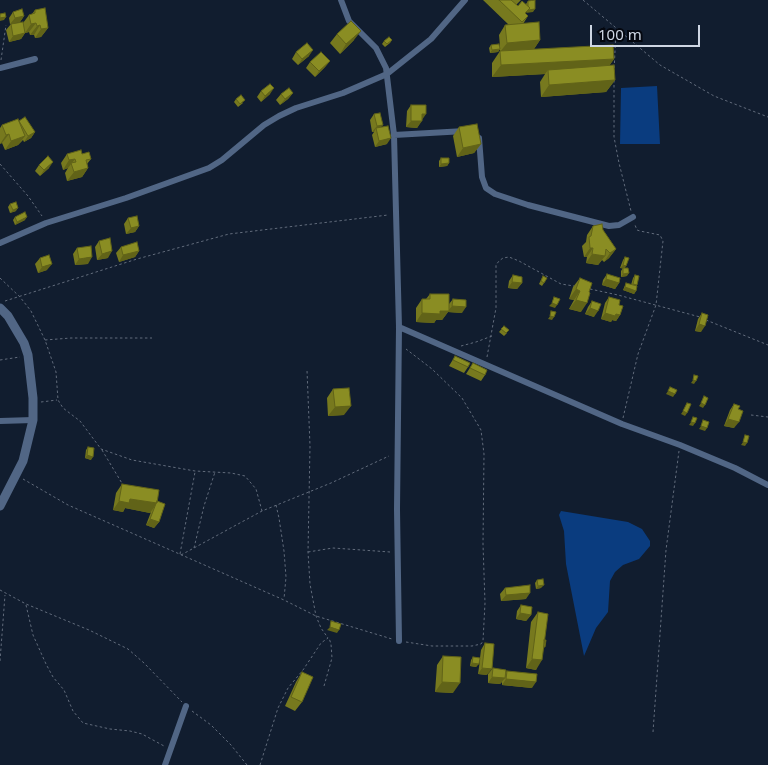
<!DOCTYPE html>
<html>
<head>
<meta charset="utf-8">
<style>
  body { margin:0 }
  #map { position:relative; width:768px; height:765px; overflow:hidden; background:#111d2f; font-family:"Noto Sans",sans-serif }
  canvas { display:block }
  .scale { position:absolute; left:590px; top:25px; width:110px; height:22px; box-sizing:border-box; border:2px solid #ced6e3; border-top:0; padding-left:6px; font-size:15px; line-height:18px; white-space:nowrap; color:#ced6e3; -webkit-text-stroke:4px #04070f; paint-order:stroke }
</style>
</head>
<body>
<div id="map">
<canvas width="768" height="765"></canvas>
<div class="scale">100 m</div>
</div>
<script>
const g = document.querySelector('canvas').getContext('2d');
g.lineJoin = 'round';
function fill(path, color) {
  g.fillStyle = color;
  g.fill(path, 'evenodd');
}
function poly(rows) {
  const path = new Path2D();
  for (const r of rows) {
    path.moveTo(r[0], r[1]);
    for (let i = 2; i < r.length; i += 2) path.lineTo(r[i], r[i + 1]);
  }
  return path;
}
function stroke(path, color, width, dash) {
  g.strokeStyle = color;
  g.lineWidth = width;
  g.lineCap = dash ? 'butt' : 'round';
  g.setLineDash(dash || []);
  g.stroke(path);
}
const water = poly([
  [657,86,660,144,620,144,621,88],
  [561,511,628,522,642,529,650,541,650,546,639,559,623,565,615,572,610,581,608,612,596,628,584,656,566,564,564,531,559,515]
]);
const path = poly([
  [583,0,660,65,714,96,768,117],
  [1,60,6,25],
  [614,73,616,29],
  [614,80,614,137,619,163,631,211],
  [0,164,28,196,42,216],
  [0,278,20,297,31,311,45,340,56,372,58,400,63,408,80,421,101,449,132,460,195,471,231,473,245,476,256,489,262,511],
  [590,289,618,295,700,317],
  [5,301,137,259,229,234,388,215],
  [706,320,768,345],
  [45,340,71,338,152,338],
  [461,346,476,342,492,336],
  [487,357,496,308,496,265,499,261,503,258,509,257,519,261,561,284,574,286],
  [0,360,20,357],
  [41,402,57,400],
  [751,415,768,417],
  [623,418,638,354,656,305,663,241,660,235,640,231,637,230,635,225],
  [102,450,123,485],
  [23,479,68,505,284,600,316,616,392,639],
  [276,505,279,518,284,551,286,577,284,599],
  [194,548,204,506,215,472],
  [308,552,333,548,390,552],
  [180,554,195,472],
  [181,555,262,511,331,483,389,456],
  [0,590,26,604,89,630,128,649,144,663,182,702],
  [26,605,33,635,46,664,53,677,64,690,73,711,83,723,110,729,130,731,142,734,164,746],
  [406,642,432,646,472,646,481,644,483,641,485,603,483,544,484,454,481,430,462,398,432,369,406,349],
  [0,661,5,595],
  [324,686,332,658,331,644,329,638],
  [192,711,211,725,231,745,247,765],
  [653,732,666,550,679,451],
  [260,765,278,708,288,688,303,670,321,643,328,638,321,628,316,616,310,584,308,552,310,446,307,370]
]);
const minor = poly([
  [341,0,349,21,376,48,386,68,394,135,399,327,397,509,399,641],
  [0,68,35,59],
  [394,135,465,131],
  [479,138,482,177,486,188,495,194,528,205,609,226,619,225,633,217],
  [0,243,46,223,126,198,209,168,222,160,264,125,279,116,296,108,343,93,387,74,431,39,465,0],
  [399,327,622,424,680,445,735,468,768,485],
  [0,421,33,420],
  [165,765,186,706]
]);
const tertiary = poly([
  [0,308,8,316,24,343,28,355,33,398,33,420,23,461,0,506]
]);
const wall = poly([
  [483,0,521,0,516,5,518,6,526,4,528,1,533,12,526,12,525,14,528,16,523,24,540,40,534,49,614,59,609,66,615,80,606,92,541,97,540,82,545,74,492,77,492,63,500,51,500,49,498,52,490,53,489,48,491,45,500,46,499,35,505,25,509,25],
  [35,10,48,28,41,37,35,38,34,35,30,35,29,32,25,33,21,39,9,42,6,30,11,24,23,23,29,15,32,14],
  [13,12,24,16,20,22,10,24,9,18],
  [337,34,354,40,340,54,330,43],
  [392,40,390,43,385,47,382,44,384,41],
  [296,52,309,56,298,65,292,59],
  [330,61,325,67,315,77,306,68,310,62],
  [261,91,270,94,261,102,257,97],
  [293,93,288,99,280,105,276,100,281,94],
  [236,99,243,103,238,107,234,102],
  [411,105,422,120,417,128,406,127,407,111],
  [374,114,381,127,387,144,375,147,372,135,374,132,372,132,370,120],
  [19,121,35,132,31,138,24,142,23,140,18,145,5,150,2,143,0,144,0,128,2,125],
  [459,127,481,144,474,153,457,157,453,136],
  [67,154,82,154,91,159,87,164,88,168,82,177,67,181,65,173,68,168,63,170,61,163],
  [441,158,449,163,447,166,439,167,439,161],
  [39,165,49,168,40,176,35,171],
  [10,204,16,211,10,213,8,207],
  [15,217,25,220,15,225,13,220],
  [128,218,139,226,135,232,126,234,124,224],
  [593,226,603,230,616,249,609,258,604,262,602,260,598,265,586,263,587,257,584,257,582,246,586,242,587,235],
  [99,241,108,258,97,260,95,247],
  [121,247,139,251,135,257,119,262,116,253],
  [77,248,88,264,75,265,73,254],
  [625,257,625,268,627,276,621,277,621,271,623,268,620,268,623,260],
  [40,258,47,270,38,273,35,264],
  [607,274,619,283,615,289,602,285,603,280],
  [513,275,522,283,517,289,508,288,509,281],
  [635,275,637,285,636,291,634,294,623,290,626,283,631,285,633,278],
  [543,276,544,283,542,286,539,284],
  [580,278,581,312,569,309,574,300,569,299,573,287],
  [430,294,449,304,453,299,462,313,448,312,442,320,436,320,434,323,416,322,416,308,422,299,426,299],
  [609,297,619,305,620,315,616,321,612,320,611,322,601,319,605,303],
  [592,301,594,317,585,314,588,307],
  [702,313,701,332,695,331,698,319],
  [504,326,507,333,504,336,499,332],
  [455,356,468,367,464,373,449,366],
  [473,363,485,375,481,381,466,374],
  [333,389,344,415,328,416,327,398],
  [734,404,738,409,734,428,724,426,730,410],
  [88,447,91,460,85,458,86,450],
  [122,484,157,501,159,522,154,528,146,525,151,512,150,513,125,508,123,512,113,510,116,493],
  [537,580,541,588,536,589,535,583],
  [505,588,526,599,501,601,500,594],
  [521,605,531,615,526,621,516,619,517,611],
  [538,612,544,640,543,650,536,670,526,668,531,622],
  [485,643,487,675,478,674,480,660,476,667,470,666,471,660,473,657,480,658,481,650],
  [443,656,453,693,435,692,437,665],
  [493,668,505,673,507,671,532,688,502,685,502,682,500,684,488,683,488,674],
  [302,672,302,702,295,711,285,706,296,682]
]);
const shadedWall = poly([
  [535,9,533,12,526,13,528,10],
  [24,16,20,22,10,24,15,18],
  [6,17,4,20,0,21,0,18],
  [36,23,29,32,25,33,31,24],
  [40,25,34,35,30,35,37,26],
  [48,28,41,37,35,38,41,29],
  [361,31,354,40,340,54,346,44],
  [25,33,21,39,9,42,13,36],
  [540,40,534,49,500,52,507,43],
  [500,49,498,52,490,53,492,50],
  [313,50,309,56,298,65,302,59],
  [614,59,605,71,548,70,545,74,492,77,501,65],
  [330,61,325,67,315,77,319,71],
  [615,80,606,92,541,97,549,85],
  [274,88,270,94,261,102,265,96],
  [293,93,288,99,280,105,285,99],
  [422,114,426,114,422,120],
  [411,121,422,121,417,128,406,127],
  [383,125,378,131,376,128,374,132,372,132,377,126],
  [35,132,31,138,24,142,28,136],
  [9,134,2,143,0,144,6,135],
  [25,136,18,145,5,150,11,141],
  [391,138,387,144,375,147,379,141],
  [481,144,474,153,457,157,463,148],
  [75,159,68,168,63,170,69,160],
  [53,162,49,168,40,176,44,170],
  [449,163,447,166,439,167,441,164],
  [88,168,82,177,67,181,74,172],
  [18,208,16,211,10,213,13,210],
  [27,217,25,220,15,225,17,222],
  [139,226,135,232,126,234,131,228],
  [590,248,593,248,587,257,584,257],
  [616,249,609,258,604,262,610,253],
  [112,251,108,258,97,260,102,254],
  [139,251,135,257,119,262,123,255],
  [592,254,605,256,598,265,586,263],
  [92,257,88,264,75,265,79,259],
  [52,264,47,270,38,273,42,267],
  [623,265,626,266,624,269,620,268],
  [629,273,627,276,621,277,623,274],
  [606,279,619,283,615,289,602,285],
  [512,282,522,283,517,289,508,288],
  [625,287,636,291,634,294,623,290],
  [576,289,580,291,574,300,569,299],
  [576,300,587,303,581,312,569,309],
  [552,303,557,305,555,308,549,306],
  [452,306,466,307,462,313,448,312,442,320,436,320,434,323,416,322,422,313,440,311,448,311],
  [590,308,598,311,594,317,585,314],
  [605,313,616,314,620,315,616,321,612,320,611,322,601,319],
  [550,316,554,317,552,320,548,319],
  [699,324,705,326,701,332,695,331],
  [693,380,696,381,694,384,691,383],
  [668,391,675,394,673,397,666,394],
  [701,403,705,405,703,408,699,406],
  [351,406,344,415,328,416,335,407],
  [683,411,687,413,685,416,681,414],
  [728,419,739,422,734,428,724,426],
  [691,422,695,423,693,426,689,425],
  [701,426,707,428,705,431,699,429],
  [743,442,747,443,745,446,741,445],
  [87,455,93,457,91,460,85,458],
  [130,499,157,503,150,513,125,508,123,512,113,510,119,501],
  [150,519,159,522,154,528,146,525],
  [544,585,541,588,536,589,538,586],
  [530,593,526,599,501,601,506,595],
  [520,613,531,615,526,621,516,619],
  [330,627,339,630,337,633,327,630],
  [532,659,542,660,536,670,526,668],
  [472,663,479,664,476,667,470,666],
  [482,668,492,669,487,675,478,674],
  [492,677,505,678,500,684,488,683],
  [506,679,536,682,532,688,502,685],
  [442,682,460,683,453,693,435,692]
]);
const building = poly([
  [499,0,511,0,518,6,522,1,530,8,525,13,528,16,522,22,499,0],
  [535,0,535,9,528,10,530,8,528,6,528,1,535,0],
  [45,8,48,28,41,29,40,25,37,26,36,23,31,24,29,15,35,13,35,10,45,8],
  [22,9,24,16,15,18,13,12,22,9],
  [5,13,6,17,0,18,0,14,5,13],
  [351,21,361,31,346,44,337,34,351,21],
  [23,22,25,33,13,36,11,24,23,22],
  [539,22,540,40,507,43,505,25,539,22],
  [389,37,392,40,387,44,384,41,389,37],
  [307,43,313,50,302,59,296,52,307,43],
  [499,44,500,49,492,50,491,45,499,44],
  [613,45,614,59,501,65,500,51,613,45],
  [321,52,330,61,319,71,310,62,321,52],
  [614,65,615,80,549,85,548,70,614,65],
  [270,84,274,88,265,96,261,91,270,84],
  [289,88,293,93,285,99,281,94,289,88],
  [241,95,245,100,240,104,236,99,241,95],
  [411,105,426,105,426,114,422,114,422,121,411,121,411,105],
  [380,113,383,125,377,126,374,114,380,113],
  [25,117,35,132,28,136,19,121,25,117],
  [18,119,25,136,11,141,9,134,6,135,2,125,18,119],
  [477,124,481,144,463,148,459,127,477,124],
  [388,126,391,138,379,141,376,128,388,126],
  [81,150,82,154,89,152,91,159,86,160,88,168,74,172,71,163,76,162,75,159,69,160,67,154,81,150],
  [48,156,53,162,44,170,39,165,48,156],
  [441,158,449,158,449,163,441,164,441,158],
  [16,202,18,208,13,210,10,204,16,202],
  [25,212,27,217,17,222,15,217,25,212],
  [137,216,139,226,131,228,128,218,137,216],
  [602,224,603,230,616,249,610,253,606,249,605,256,592,254,593,248,590,248,589,237,591,236,593,226,602,224],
  [110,238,112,251,102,254,99,241,110,238],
  [137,242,139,251,123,255,121,247,137,242],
  [91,246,92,257,79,259,77,248,91,246],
  [49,255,52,264,42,267,40,258,49,255],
  [625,257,629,258,626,266,623,265,625,257],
  [623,268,628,268,629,273,623,274,623,268],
  [607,274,620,278,619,283,606,279,607,274],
  [513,275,522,277,522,283,512,282,513,275],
  [635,275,639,276,637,285,633,284,635,275],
  [543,276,547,278,544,283,541,281,543,276],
  [580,278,592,283,589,292,590,293,587,303,576,300,580,291,576,289,580,278],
  [626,283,637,286,636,291,625,287,626,283],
  [430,294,449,294,449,311,440,311,440,314,422,313,422,299,430,299,430,294],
  [554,297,560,299,557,305,552,303,554,297],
  [609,297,620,300,619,305,623,306,620,315,616,314,615,316,605,313,609,297],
  [453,299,466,300,466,307,452,306,453,299],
  [592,301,601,304,598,311,590,308,592,301],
  [551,311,556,312,554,317,550,316,551,311],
  [702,313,708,315,705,326,699,324,702,313],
  [504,326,509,330,506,333,501,329,504,326],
  [455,356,470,363,468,367,453,360,455,356],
  [473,363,487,370,485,375,470,368,473,363],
  [694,375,698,376,696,381,693,380,694,375],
  [670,387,677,390,675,394,668,391,670,387],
  [349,388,351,406,335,407,333,389,349,388],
  [704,396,708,398,705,405,701,403,704,396],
  [687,403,691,404,687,413,683,411,687,403],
  [734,404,740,406,738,409,743,411,739,422,728,419,734,404],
  [693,417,697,418,695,423,691,422,693,417],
  [703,420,709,422,707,428,701,426,703,420],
  [745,435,749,436,747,443,743,442,745,435],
  [88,447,94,448,93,457,87,455,88,447],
  [122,484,159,490,157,503,130,499,129,503,119,501,122,484],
  [157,501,165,504,159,522,150,519,157,501],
  [543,579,544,585,538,586,537,580,543,579],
  [530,585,530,593,506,595,505,588,530,585],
  [521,605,532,607,531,615,520,613,521,605],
  [538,612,548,614,542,660,532,659,538,612],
  [331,621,341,624,339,630,330,627,331,621],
  [544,640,546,640,545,647,544,647,544,640],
  [485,643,494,644,492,669,482,668,485,643],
  [443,656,461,657,460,683,442,682,443,656],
  [473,657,480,658,479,664,472,663,473,657],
  [493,668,506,670,505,678,492,677,493,668],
  [507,671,537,674,536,682,506,679,507,671],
  [302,672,313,677,302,702,291,697,302,672]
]);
fill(water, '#0a3c7f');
stroke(path, '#626c7c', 1, [2.5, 2.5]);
stroke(minor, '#516685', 6);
stroke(tertiary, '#516685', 9);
fill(wall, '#77791e');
fill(shadedWall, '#616318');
fill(building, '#8a8d23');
stroke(building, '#616318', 1);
</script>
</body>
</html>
